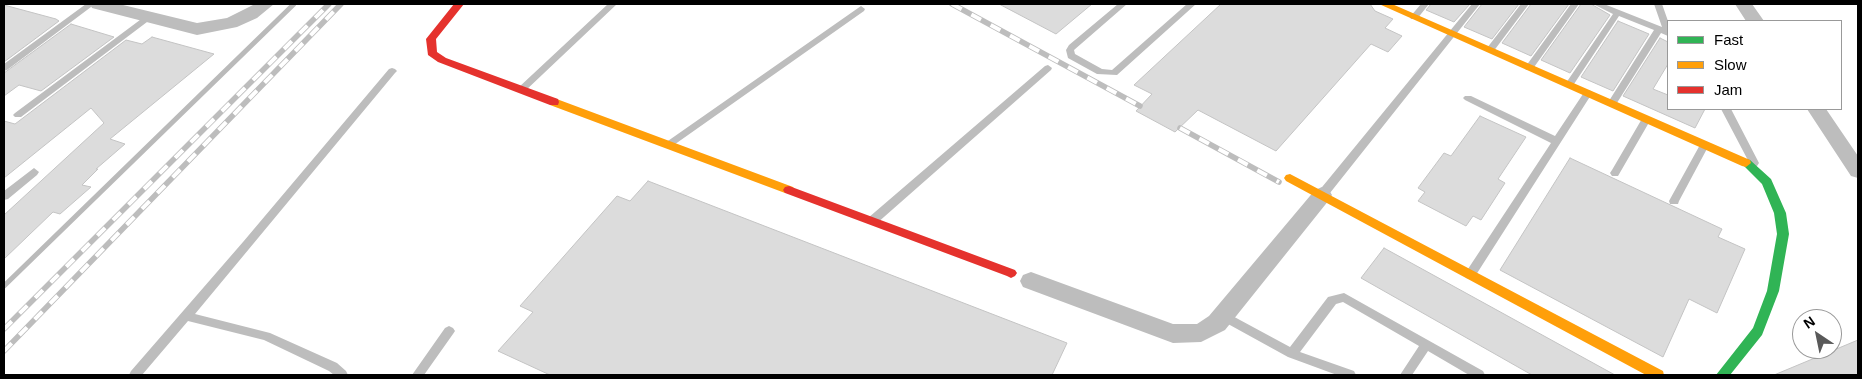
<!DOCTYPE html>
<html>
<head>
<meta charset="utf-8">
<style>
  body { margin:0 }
  #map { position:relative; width:1862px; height:379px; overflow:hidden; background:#fff; font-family:Helvetica,sans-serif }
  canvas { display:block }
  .frame { position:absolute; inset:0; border:5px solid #000; pointer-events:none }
  .legend { position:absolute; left:1667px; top:20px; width:175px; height:90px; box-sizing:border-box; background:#fff; border:1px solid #999; margin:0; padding:6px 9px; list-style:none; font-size:15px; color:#000 }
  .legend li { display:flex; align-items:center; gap:10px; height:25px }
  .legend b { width:25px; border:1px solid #999 }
  .north { position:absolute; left:1792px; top:309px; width:50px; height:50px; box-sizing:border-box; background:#fff; border:1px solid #999; border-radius:50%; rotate:326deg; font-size:14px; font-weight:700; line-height:20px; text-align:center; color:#000 }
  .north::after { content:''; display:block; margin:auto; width:18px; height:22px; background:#595959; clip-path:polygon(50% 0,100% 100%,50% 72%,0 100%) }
</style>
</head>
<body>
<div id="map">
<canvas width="1862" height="379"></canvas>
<div class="frame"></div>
<ul class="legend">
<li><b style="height:6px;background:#30b455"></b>Fast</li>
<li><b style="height:6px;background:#ff9f0a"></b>Slow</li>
<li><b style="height:6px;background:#e5322d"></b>Jam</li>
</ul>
<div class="north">N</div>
</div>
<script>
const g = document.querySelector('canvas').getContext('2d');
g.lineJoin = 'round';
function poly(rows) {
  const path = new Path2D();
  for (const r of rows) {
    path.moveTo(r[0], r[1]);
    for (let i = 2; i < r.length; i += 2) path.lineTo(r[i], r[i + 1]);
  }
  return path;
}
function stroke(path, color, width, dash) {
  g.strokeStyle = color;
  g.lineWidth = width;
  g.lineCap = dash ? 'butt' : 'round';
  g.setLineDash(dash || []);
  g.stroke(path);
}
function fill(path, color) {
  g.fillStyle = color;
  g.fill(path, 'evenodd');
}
const stream = poly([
  [4,286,294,4]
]);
const building = poly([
  [999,4,1092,4,1056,34,999,4],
  [1221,4,1370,4,1375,11,1393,19,1385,28,1402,36,1388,52,1371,44,1276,151,1198,110,1175,132,1136,111,1152,94,1134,85,1221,4],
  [1431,4,1470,4,1454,22,1426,10,1431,4],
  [1482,4,1519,4,1492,39,1464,27,1482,4],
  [1531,4,1569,4,1531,56,1502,43,1531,4],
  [1581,4,1591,4,1610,15,1570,73,1541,60,1581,4],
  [4,5,56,19,59,21,4,62,4,5],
  [1618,21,1649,34,1613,91,1581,77,1618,21],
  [71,24,114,37,41,91,19,85,4,96,4,73,71,24],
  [152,37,214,54,110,139,125,144,96,169,98,169,82,185,91,187,60,214,53,212,4,259,4,215,104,123,91,108,4,178,4,121,15,124,126,40,142,44,152,37],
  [1660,38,1668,42,1668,64,1653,89,1668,95,1668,109,1705,109,1695,128,1623,96,1660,38],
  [1480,116,1526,137,1498,179,1505,183,1481,220,1473,216,1466,226,1418,201,1425,192,1418,188,1444,153,1451,156,1480,116],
  [1570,158,1722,229,1718,237,1745,249,1717,313,1689,299,1663,357,1500,270,1570,158],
  [648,181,1067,343,1052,375,550,375,498,351,533,312,520,306,617,196,630,201,648,181],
  [1384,248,1615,375,1532,375,1361,278,1384,248],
  [1858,340,1858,375,1774,375,1858,340]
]);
const lane = poly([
  [86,4,95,4,7,70,4,71,4,64,86,4],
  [608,4,617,4,524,92,518,92,516,90,518,88,608,4],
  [1118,4,1127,4,1074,50,1075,54,1102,69,1112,70,1187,4,1196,4,1117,75,1097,74,1068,58,1066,50,1069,45,1118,4],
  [1421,4,1429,4,1417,19,1411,19,1410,17,1421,4],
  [1472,4,1480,4,1326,198,1318,198,1317,195,1318,192,1472,4],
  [1521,4,1529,4,1493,52,1487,52,1486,50,1487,48,1521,4],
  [1571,4,1579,4,1532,70,1526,70,1525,68,1526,66,1571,4],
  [1593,4,1604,4,1662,27,1654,4,1662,4,1668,21,1668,36,1661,33,1615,106,1612,107,1607,104,1654,30,1619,16,1572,87,1566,87,1564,85,1566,83,1613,14,1593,4],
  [861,6,865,9,864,11,671,147,665,147,663,145,665,143,861,6],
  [148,14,151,15,152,17,151,19,21,117,15,117,13,115,15,113,148,14],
  [1048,65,1052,68,1051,70,876,224,868,224,867,221,868,218,1045,66,1048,65],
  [392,68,395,69,397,71,395,73,195,314,270,333,337,363,346,371,348,375,334,375,329,371,264,340,188,321,142,375,129,375,131,371,243,242,389,69,392,68],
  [1588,90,1591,91,1593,93,1591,95,1474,278,1470,279,1466,278,1465,275,1466,272,1551,143,1465,100,1463,98,1465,96,1471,96,1555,136,1585,91,1588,90],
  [1721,109,1731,109,1759,163,1757,166,1751,166,1721,109],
  [1646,116,1651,119,1618,176,1612,176,1610,173,1612,170,1643,117,1646,116],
  [1704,142,1709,145,1679,201,1678,204,1670,204,1669,201,1701,143,1704,142],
  [34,168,39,172,37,175,8,199,4,200,4,191,34,168],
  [1344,293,1483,371,1485,375,1469,375,1428,351,1412,375,1400,375,1419,346,1343,302,1336,304,1300,352,1354,371,1356,375,1337,375,1288,357,1219,319,1217,316,1219,313,1223,311,1227,313,1290,347,1328,297,1344,293],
  [449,326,453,328,455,331,453,334,424,375,412,375,445,328,449,326]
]);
const street = poly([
  [90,4,119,4,197,23,227,18,255,4,274,4,257,18,237,27,197,35,92,8,90,4],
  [1735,4,1752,4,1764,21,1746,21,1735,4],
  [1807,109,1826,109,1858,156,1858,178,1851,176,1807,109],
  [1322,187,1329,190,1332,195,1329,200,1225,330,1201,342,1173,343,1023,287,1020,281,1023,275,1031,272,1173,324,1197,324,1209,316,1315,190,1322,187]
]);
const fast = poly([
  [1746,159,1750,160,1771,179,1786,213,1789,234,1779,291,1762,335,1730,375,1716,375,1753,328,1767,291,1777,234,1774,213,1762,184,1741,163,1746,159]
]);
const slow = poly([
  [1379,4,1392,4,1750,160,1751,163,1746,167,1742,166,1379,4],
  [554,98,793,187,795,190,793,193,785,193,550,105,549,102,550,99,554,98],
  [1290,174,1663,371,1664,375,1646,375,1286,181,1284,178,1286,175,1290,174]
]);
const jam = poly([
  [454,4,464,4,436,39,437,52,446,58,558,99,559,102,558,105,550,105,438,62,428,55,426,39,454,4],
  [789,186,1015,270,1017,273,1015,276,1011,278,1007,276,785,193,783,190,785,187,789,186]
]);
const rail = poly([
  [952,4,1140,106],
  [1180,128,1279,182],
  [4,329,329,4],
  [4,351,341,4]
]);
stroke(stream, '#bababa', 5);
fill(building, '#dcdcdc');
stroke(building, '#c4c4c4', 1);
fill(lane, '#bdbdbd');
fill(street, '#bdbdbd');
fill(fast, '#30b455');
fill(slow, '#ff9f0a');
fill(jam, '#e5322d');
stroke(rail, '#bdbdbd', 5.5);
stroke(rail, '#fff', 4, [11]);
</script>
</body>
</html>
